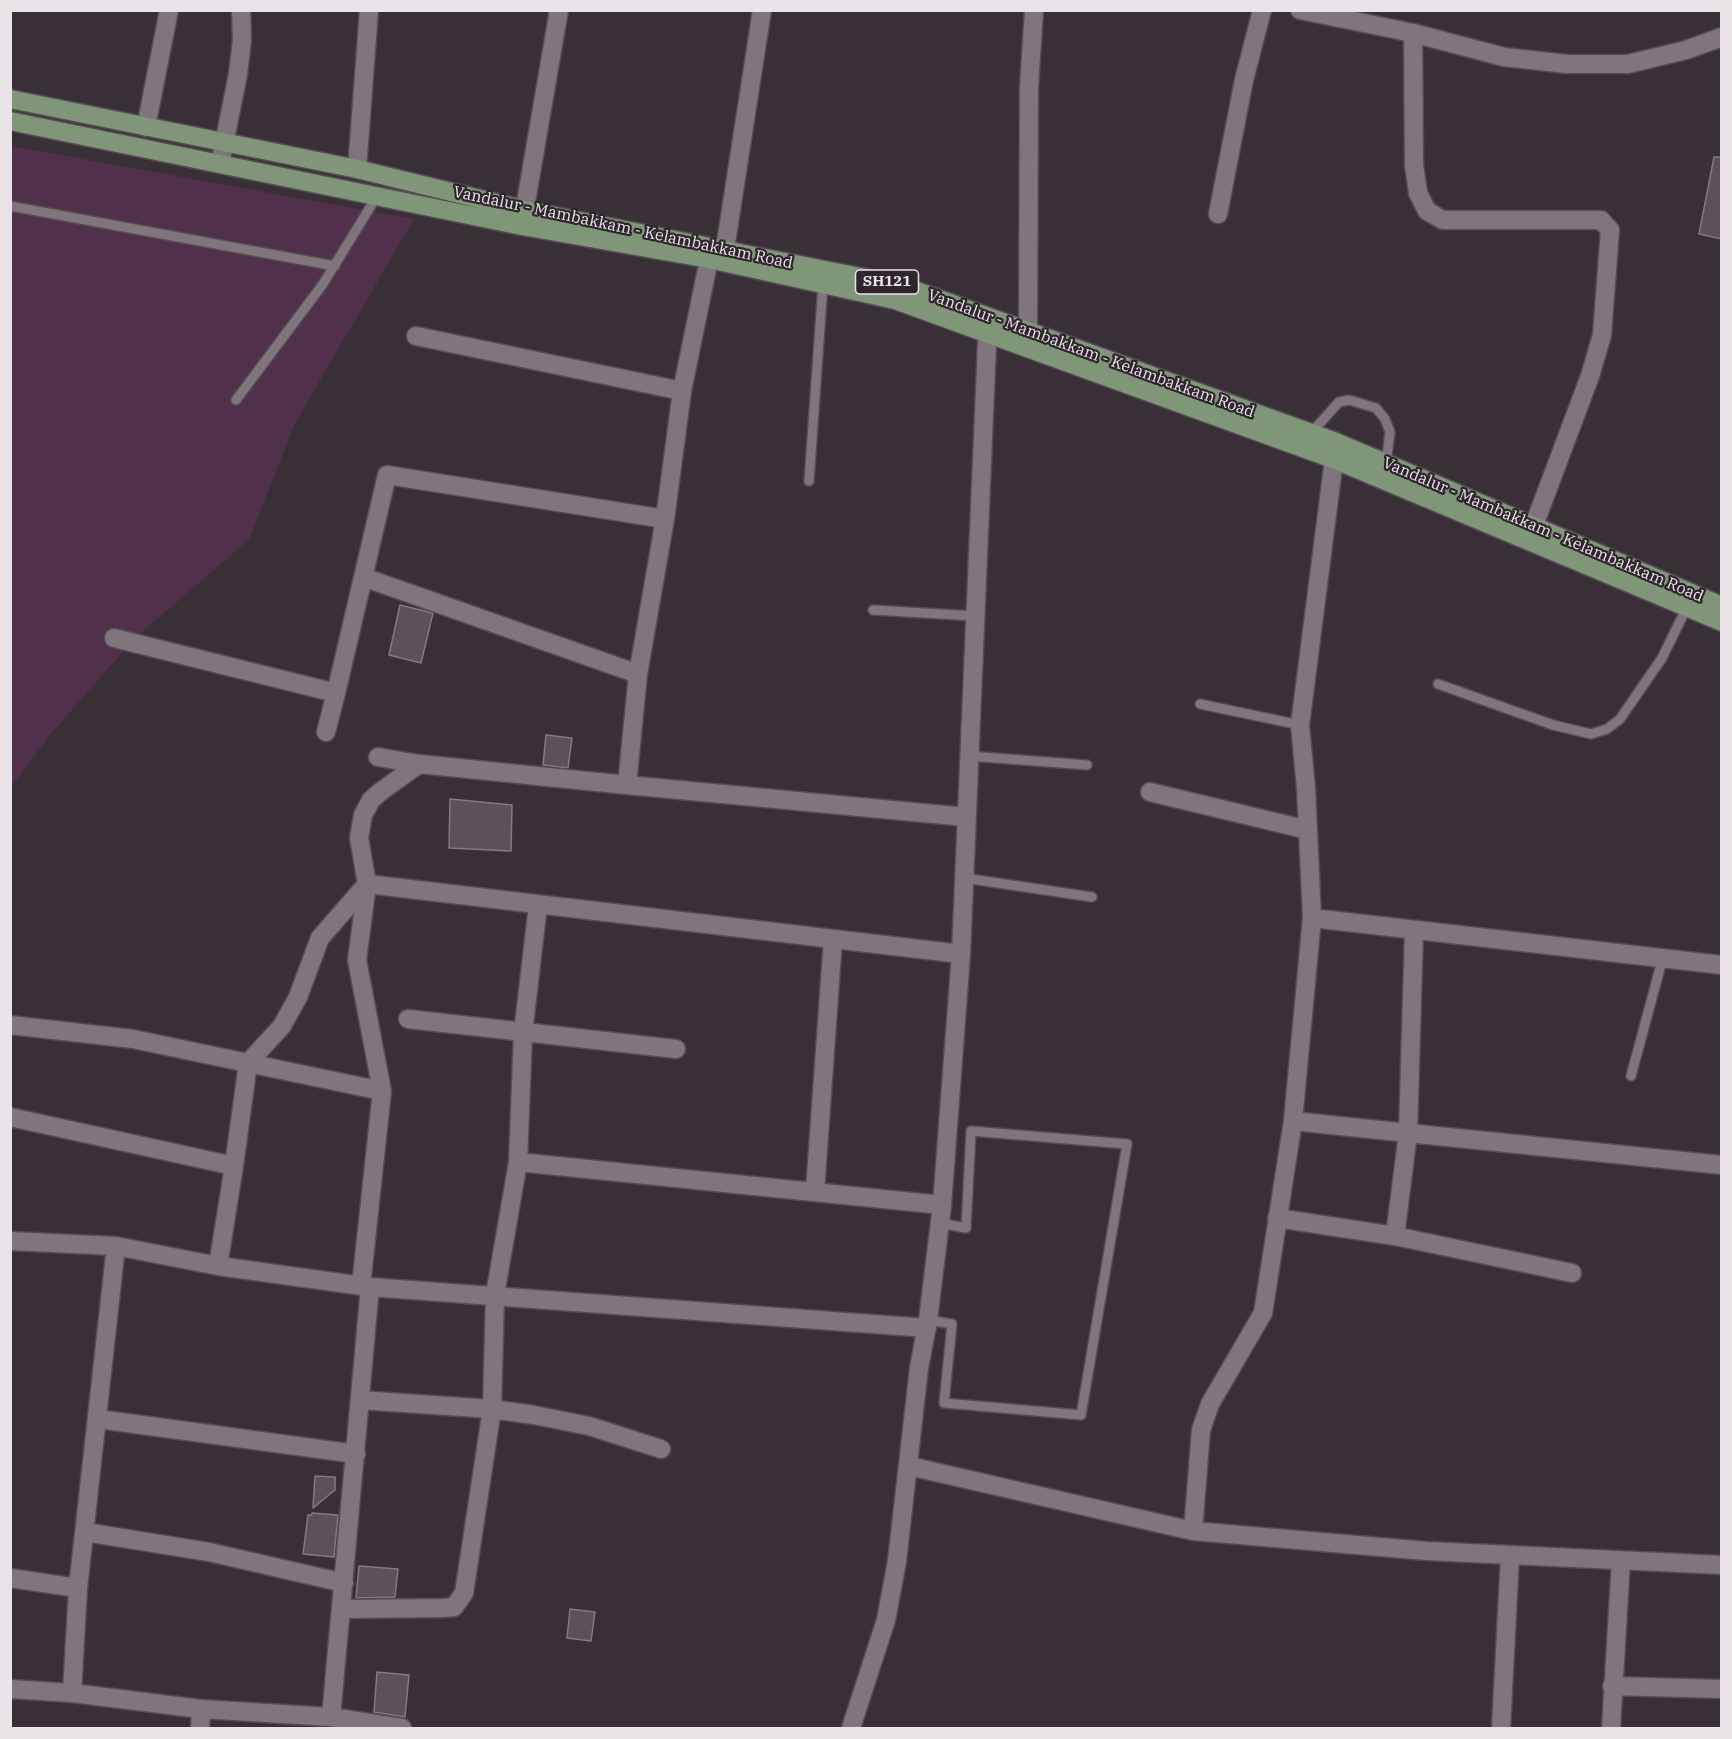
<!DOCTYPE html>
<html>
<head>
<meta charset="utf-8">
<style>
  body { margin:0 }
  #map { position:relative; width:1732px; height:1739px; overflow:hidden; background:#392f36; font-family:"IBM Plex Serif",serif }
  canvas { display:block }
  .frame { position:absolute; inset:0; border:12px solid #eae4e9; pointer-events:none }
</style>
</head>
<body>
<div id="map">
<canvas width="1732" height="1739"></canvas>
<div class="frame"></div>
</div>
<script>
const g = document.querySelector('canvas').getContext('2d');
g.lineJoin = 'round';
function fill(path, color) {
  g.fillStyle = color;
  g.fill(path, 'evenodd');
}
function poly(rows) {
  const path = new Path2D();
  for (const r of rows) {
    path.moveTo(r[0], r[1]);
    for (let i = 2; i < r.length; i += 2) path.lineTo(r[i], r[i + 1]);
  }
  return path;
}
function stroke(path, color, width, dash) {
  g.strokeStyle = color;
  g.lineWidth = width;
  g.lineCap = dash ? 'butt' : 'round';
  g.setLineDash(dash || []);
  g.stroke(path);
}
function write(font, color, halo, rows, align = 'center') {
  g.font = font + ' "IBM Plex Serif",serif';
  g.lineWidth = 4.5;
  g.setLineDash([]);
  g.textBaseline = 'middle';
  g.strokeStyle = halo;
  g.fillStyle = color;
  for (const [text, x, y, turn = 0] of rows) {
    g.save();
    g.translate(x, y);
    g.rotate((+turn || 0) * Math.PI / 180);
    g.textAlign = isNaN(turn) ? turn : align;
    if (halo) g.strokeText(text, 0, 0);
    g.fillText(text, 0, 0);
    g.restore();
  }
}
const green = poly([
  [11,146,414,219,295,423,249,540,135,638,51,734,11,787]
]);
const building = poly([
  [1714,157,1722,157,1722,239,1699,234,1714,157],
  [400,605,433,613,421,663,389,655,400,605],
  [546,735,572,738,568,768,543,765,546,735],
  [450,799,512,805,511,851,449,848,450,799],
  [315,1476,335,1477,335,1490,313,1508,315,1476],
  [312,1513,338,1515,334,1557,303,1554,308,1515,312,1515,312,1513],
  [359,1566,398,1569,395,1597,356,1598,359,1566],
  [570,1609,595,1612,591,1641,567,1638,570,1609],
  [377,1672,409,1675,405,1717,374,1712,377,1672]
]);
const lane = poly([
  [10,206,335,266],
  [236,400,323,284,377,196],
  [1311,433,1339,402,1349,400,1376,408,1385,419,1390,432,1386,464],
  [809,481,823,284],
  [873,610,975,616],
  [1438,684,1553,725,1591,734,1607,729,1620,719,1662,658,1687,607],
  [1200,704,1300,725],
  [969,756,1087,765],
  [964,878,1092,897],
  [1631,1076,1663,957],
  [928,1320,952,1324,944,1403,1081,1415,1127,1144,971,1131,966,1228,940,1223]
]);
const street = poly([
  [1300,10,1413,33,1504,57,1567,64,1628,64,1686,50,1722,37],
  [1413,33,1414,165,1418,193,1427,211,1443,220,1601,220,1610,230,1602,335,1590,376,1533,528],
  [146,127,169,10],
  [220,164,238,74,242,40,241,10],
  [357,169,369,10],
  [1218,214,1244,80,1262,10],
  [725,249,762,10],
  [416,336,682,391],
  [1025,346,1028,332,1029,87,1034,10],
  [363,577,638,674],
  [114,638,336,693,387,475,665,519],
  [326,732,336,693],
  [378,757,419,764,627,785,638,674,665,519,682,391,709,259],
  [419,764,380,792,371,800,363,815,359,838,367,884,961,954],
  [627,785,966,817],
  [1150,792,1308,830],
  [1312,918,1722,965],
  [1414,931,1408,1133,1722,1165],
  [408,1019,676,1049],
  [10,1025,133,1039,382,1091],
  [10,1117,234,1166,248,1063,282,1026,298,997,320,938,367,884,357,960,382,1091,361,1286],
  [1293,1121,1408,1133,1395,1236],
  [518,1162,942,1205],
  [815,1191,833,939],
  [1277,1218,1395,1236,1572,1273],
  [10,1241,116,1246],
  [218,1266,234,1166],
  [360,1400,492,1409,534,1415,589,1426,661,1449],
  [98,1419,356,1454],
  [909,1466,1193,1531,1427,1551,1722,1565],
  [1193,1531,1201,1430,1210,1404,1263,1313,1293,1121,1312,918,1306,788,1300,725,1336,444],
  [85,1532,209,1552,344,1583],
  [10,1578,78,1588],
  [342,1609,443,1608,454,1607,464,1593,492,1409,495,1295,518,1162,523,1033,538,905],
  [1612,1686,1722,1689],
  [10,1689,72,1693],
  [331,1717,201,1709,72,1693,78,1588,116,1246,218,1266,370,1287],
  [200,1728,201,1709],
  [402,1728,331,1717,370,1287,927,1328],
  [1501,1728,1510,1556],
  [1611,1728,1621,1560]
]);
const secondary = poly([
  [522,225,559,10],
  [851,1728,886,1620,897,1561,919,1368,928,1320,942,1205,961,954,988,320]
]);
const primary = poly([
  [10,99,357,169,525,210,900,285,1336,442,1722,606],
  [10,121,522,226,709,259,895,300,1333,459,1722,622]
]);
const shields = [
  [887,282,63]
];
const shieldNames = [
  ["SH121",887,282]
];
const streetNames = [
  ["Vandalur - Mambakkam - Kelambakkam Road",623,228,12],
  ["Vandalur - Mambakkam - Kelambakkam Road",1091,354,20],
  ["Vandalur - Mambakkam - Kelambakkam Road",1543,530,23]
];
fill(green, '#50304a');
fill(building, '#5c5059');
stroke(building, '#857982', 1.5);
stroke(lane, '#554c53', 12);
stroke(street, '#554c53', 21);
stroke(secondary, '#554c53', 21);
stroke(primary, '#554c53', 21);
stroke(lane, '#80747d', 9);
stroke(street, '#80747d', 18);
stroke(secondary, '#80747d', 18);
stroke(primary, '#7f9678', 18);
for (const [x, y, w] of shields) {
  const box = new Path2D();
  box.roundRect(x - w / 2, y - 12, w, 24, 4.5);
  g.fillStyle = '#2f252c';
  g.fill(box);
  stroke(box, '#eae4e9', 1.5);
}
write('bold 15px', '#eae4e9', null, shieldNames);
write('16px', '#eae4e9', '#2f252c', streetNames);
</script>
</body>
</html>
